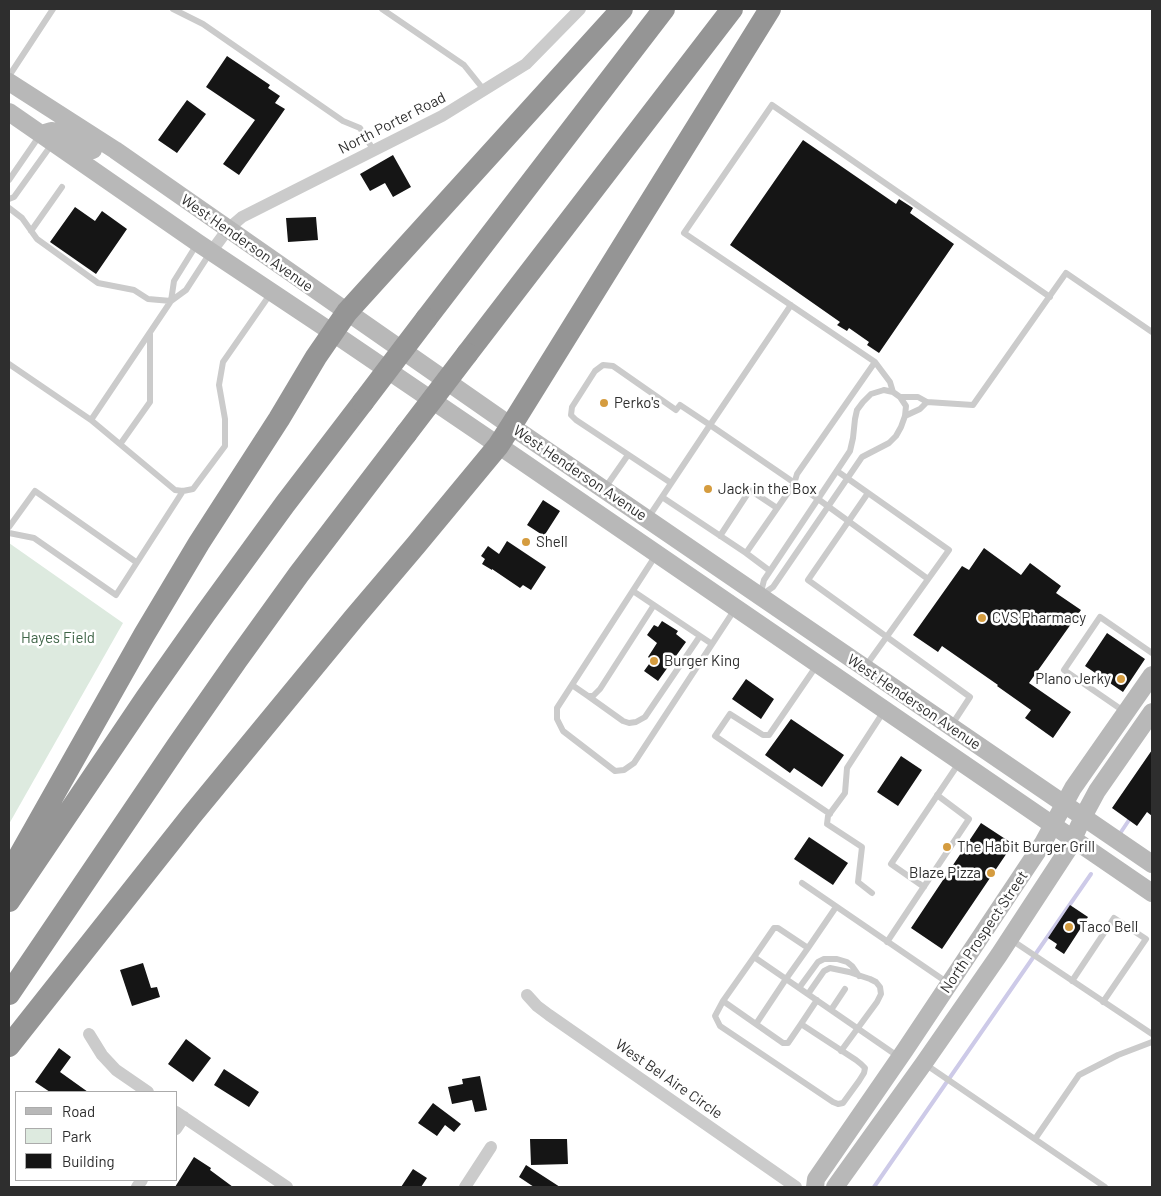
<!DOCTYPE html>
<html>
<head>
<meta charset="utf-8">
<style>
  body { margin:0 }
  #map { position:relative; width:1161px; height:1196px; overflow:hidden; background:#fff; font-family:Barlow,sans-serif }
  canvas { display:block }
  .frame { position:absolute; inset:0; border:10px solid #2e2e2e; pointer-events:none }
  .legend { position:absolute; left:15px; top:1091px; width:162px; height:90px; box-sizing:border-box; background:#fff; border:1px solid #ababab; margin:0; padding:6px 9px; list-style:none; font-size:15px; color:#2e2e2e }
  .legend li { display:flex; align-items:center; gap:10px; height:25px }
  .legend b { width:25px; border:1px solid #ababab }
</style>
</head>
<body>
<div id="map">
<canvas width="1161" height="1196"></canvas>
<div class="frame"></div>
<ul class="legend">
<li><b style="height:6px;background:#b8b8b8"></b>Road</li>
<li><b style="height:14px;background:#ddeadf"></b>Park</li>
<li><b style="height:14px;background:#151515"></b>Building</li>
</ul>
</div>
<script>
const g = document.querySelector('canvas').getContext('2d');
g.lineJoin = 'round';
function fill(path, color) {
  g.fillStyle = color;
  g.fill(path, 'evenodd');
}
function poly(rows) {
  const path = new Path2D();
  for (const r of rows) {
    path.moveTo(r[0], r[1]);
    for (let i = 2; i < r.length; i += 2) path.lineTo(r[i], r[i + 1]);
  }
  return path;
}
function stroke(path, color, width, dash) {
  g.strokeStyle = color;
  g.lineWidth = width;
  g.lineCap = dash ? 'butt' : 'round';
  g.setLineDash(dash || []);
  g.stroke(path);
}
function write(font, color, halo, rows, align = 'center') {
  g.font = font + ' Barlow,sans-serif';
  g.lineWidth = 5;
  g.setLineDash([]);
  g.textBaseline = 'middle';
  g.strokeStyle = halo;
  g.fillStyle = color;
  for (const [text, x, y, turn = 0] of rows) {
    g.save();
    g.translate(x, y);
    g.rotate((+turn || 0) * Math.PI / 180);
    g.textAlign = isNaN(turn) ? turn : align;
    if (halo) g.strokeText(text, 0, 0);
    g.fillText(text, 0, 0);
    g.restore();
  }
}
const green = poly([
  [9,543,123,623,9,824]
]);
const stream = poly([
  [1121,832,1131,817],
  [874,1187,1091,874]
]);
const building = poly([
  [227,56,270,85,268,88,280,96,275,103,285,109,239,175,223,164,255,120,206,87],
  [187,100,206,114,177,153,158,140],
  [803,140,896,204,899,199,913,208,910,213,954,244,879,353,867,345,869,342,849,328,847,331,837,325,840,322,730,245],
  [393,155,411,187,393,197,385,183,370,191,360,174],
  [75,207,95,221,102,211,127,229,96,274,50,242],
  [316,217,318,240,288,242,286,218],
  [543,500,560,511,544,536,527,525],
  [507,541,546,567,531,590,523,585,520,588,492,569,492,570,482,564,485,559,481,556,488,546,499,554],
  [984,548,1021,575,1030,563,1061,586,1056,593,1081,610,1029,683,1071,712,1053,738,1025,718,1031,710,997,686,998,685,942,646,938,652,913,635,962,566,969,570],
  [662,621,678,631,676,634,686,642,658,681,644,671,652,660,648,657,657,643,647,635,654,625,658,627],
  [1107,633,1145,659,1123,692,1085,666],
  [746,679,774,699,761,719,732,699],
  [791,719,844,755,822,787,794,768,790,773,765,755],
  [1152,750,1152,816,1147,812,1137,826,1112,808],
  [901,756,922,770,898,806,877,792],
  [981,823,1013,844,942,949,911,928],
  [809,837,848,863,833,885,794,859],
  [1070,905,1088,917,1064,954,1055,948,1057,944,1048,938],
  [143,963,151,988,157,987,160,997,132,1006,120,970],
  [186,1039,211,1058,193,1082,168,1064],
  [59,1048,71,1057,60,1072,88,1092,50,1092,35,1082],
  [224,1069,259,1092,249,1107,214,1085],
  [480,1076,487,1110,475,1112,472,1100,452,1104,448,1087,463,1084,462,1079],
  [433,1103,461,1124,454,1132,445,1125,437,1136,418,1123],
  [530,1139,567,1139,568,1164,531,1165],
  [194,1157,211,1168,210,1170,233,1187,175,1187],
  [526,1165,560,1187,534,1187,519,1177],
  [413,1169,427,1178,421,1187,401,1187]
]);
const lane = poly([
  [173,9,203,24,343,121,360,128,374,151],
  [382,9,464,65,484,90],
  [9,76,53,9],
  [9,180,40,135],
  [9,199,14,197,52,144],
  [9,208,22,218,37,239,98,283,134,290,148,299,171,301],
  [31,231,62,187],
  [171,301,174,281,197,244],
  [9,364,91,420,171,301,186,290,210,253],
  [884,390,893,392,900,397,906,406,905,416,901,427,896,436,889,443,862,457,773,587,760,596,764,580,850,451,853,438,855,419,857,410,863,402,871,394,884,390],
  [893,392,890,382,875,362,684,233,772,105,1050,297],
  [900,397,918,397,927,402,973,405,1066,273,1152,332],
  [905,416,920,409,927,402],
  [91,420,175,490,183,491,193,489,225,446,225,419,219,385,223,362,271,293],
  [121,443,150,402,150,334],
  [837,471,949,550,865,667],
  [671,483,576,420,571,415,572,407,595,371,603,365,613,366,676,410,680,405,710,425,791,305],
  [605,488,628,455],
  [868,493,808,580,970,697,951,726],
  [662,497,746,553,770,571],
  [648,518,710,425,818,499,928,579],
  [9,527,35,491,136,562],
  [9,533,34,538,116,595,183,491],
  [720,536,750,490,777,508],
  [746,553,794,484,797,474,875,362],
  [656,555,557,708,557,719,563,731,615,771,624,770,634,763,735,609],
  [633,591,712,644],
  [817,665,769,735,763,735,730,714,715,736,830,814],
  [572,685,588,696,593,696,600,689,654,605],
  [588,696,623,721,629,723,636,722,645,717,700,636],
  [1125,712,1064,670,1100,617,1152,653],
  [802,883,948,983],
  [924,887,891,864,959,763],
  [872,893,858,882,862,847,827,824,828,816,845,793,847,768,884,711],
  [1010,939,1152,1034],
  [887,942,969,819,937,795],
  [808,948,836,907],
  [754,957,723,1001,783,1043,788,1043,801,1024],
  [1072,981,1114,918,1146,939,1103,1002],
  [799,988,818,962,824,959,837,959,847,962,852,966,859,976],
  [808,994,824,971,830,968,849,972,870,979,876,982,880,987,881,994,877,1002,841,1051],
  [723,1001,715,1016,720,1026,833,1102,838,1104,843,1103,859,1081,864,1073,865,1068,861,1064,856,1060,801,1024,817,1000],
  [831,1010,845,989],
  [756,1024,786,979,808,948,778,928,774,928,754,957,786,979,899,1057],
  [925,1064,1105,1187],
  [1035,1139,1079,1075,1118,1055,1152,1042]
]);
const street = poly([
  [211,252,228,229,242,217,442,116,526,64,580,9],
  [527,995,537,1006,549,1015,796,1187],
  [89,1034,102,1055,116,1070,148,1092],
  [176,1112,287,1187],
  [176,1129,184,1117],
  [137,1187,142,1180],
  [465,1187,491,1147]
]);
const secondary = poly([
  [9,82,115,150,511,426,1152,864],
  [9,112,198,243,333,333,517,458,1152,893],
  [41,134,51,131,58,132,74,138,93,150],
  [815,1187,816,1179,905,1050,1043,843,1073,788,1152,675],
  [835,1187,924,1063,999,955,1069,848,1083,817,1097,791,1152,712]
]);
const highway = poly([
  [426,319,664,9],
  [467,354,732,9],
  [9,874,144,635,199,543,279,419,316,357,347,312,622,9],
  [9,901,146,698,205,614,285,504,363,402],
  [9,994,177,746,237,660,299,574,406,434],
  [9,1046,191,816,354,618,416,545,498,446,511,426,770,9]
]);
const highwayBridge = poly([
  [363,402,426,319],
  [406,434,467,354]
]);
const markers = [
  [604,403,5,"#d59c3f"],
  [708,489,5,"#d59c3f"],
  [526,542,5,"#d59c3f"],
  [982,618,5,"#d59c3f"],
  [654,661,5,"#d59c3f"],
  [1121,679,5,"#d59c3f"],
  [947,847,5,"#d59c3f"],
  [991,873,5,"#d59c3f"],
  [1069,927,5,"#d59c3f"]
];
const streetNames = [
  ["North Porter Road",392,123,-27],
  ["West Henderson Avenue",247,243,35],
  ["West Henderson Avenue",580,473,34],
  ["West Henderson Avenue",914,702,34],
  ["North Prospect Street",984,932,-56],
  ["West Bel Aire Circle",669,1079,35]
];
const poiNames = [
  ["Perko's",614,403],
  ["Jack in the Box",718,489],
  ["Shell",536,542],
  ["CVS Pharmacy",992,618],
  ["Burger King",664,661],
  ["Plano Jerky",1111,679,"right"],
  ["The Habit Burger Grill",957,847],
  ["Blaze Pizza",981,873,"right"],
  ["Taco Bell",1079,927]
];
const parkNames = [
  ["Hayes Field",58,638]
];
fill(green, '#ddeadf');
stroke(stream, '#cdcae8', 4);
fill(building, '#151515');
stroke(lane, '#cbcbcb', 6);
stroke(street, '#cbcbcb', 12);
stroke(secondary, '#b8b8b8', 18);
stroke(highway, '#959595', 22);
stroke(highwayBridge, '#959595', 22);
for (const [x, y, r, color] of markers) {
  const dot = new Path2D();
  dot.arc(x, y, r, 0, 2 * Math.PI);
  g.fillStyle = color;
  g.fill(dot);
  stroke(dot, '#fff', 2);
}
write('15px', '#2e2e2e', '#fff', streetNames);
write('15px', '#2e2e2e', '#fff', poiNames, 'left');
write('15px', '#3f6548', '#fff', parkNames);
</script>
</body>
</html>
